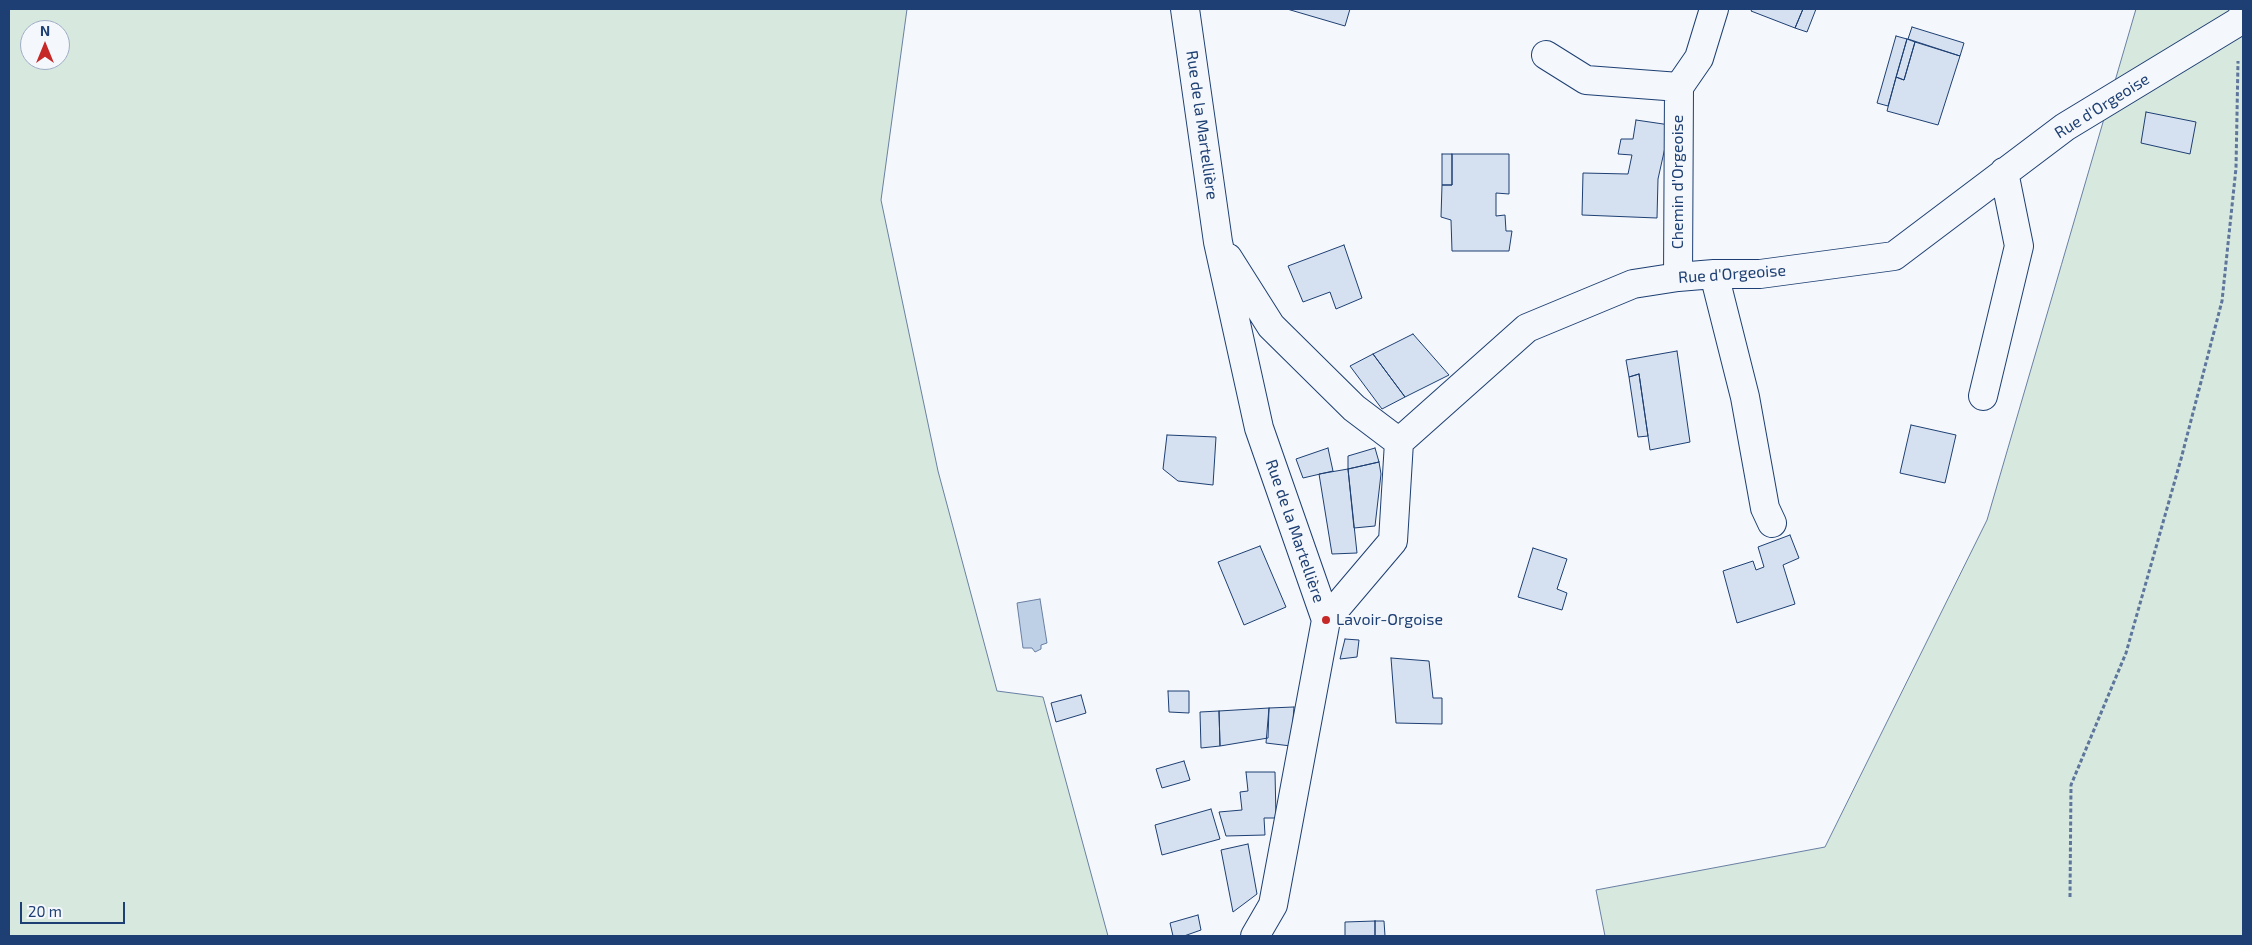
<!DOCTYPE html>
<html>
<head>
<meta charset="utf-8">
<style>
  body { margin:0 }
  #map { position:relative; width:2252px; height:945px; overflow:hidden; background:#f4f7fb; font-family:"Exo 2",sans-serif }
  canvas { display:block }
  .frame { position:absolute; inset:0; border:10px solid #1d3f73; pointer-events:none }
  .north { position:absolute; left:20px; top:20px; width:50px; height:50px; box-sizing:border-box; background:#f4f7fb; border:1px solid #9eadc5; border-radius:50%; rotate:0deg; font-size:14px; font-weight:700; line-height:20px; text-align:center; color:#1d3f73 }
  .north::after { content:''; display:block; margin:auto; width:18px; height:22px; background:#c62828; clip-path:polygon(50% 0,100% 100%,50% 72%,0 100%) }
  .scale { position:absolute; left:20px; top:902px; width:105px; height:22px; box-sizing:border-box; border:2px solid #1d3f73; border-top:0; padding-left:6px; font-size:15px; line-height:18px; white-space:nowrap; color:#1d3f73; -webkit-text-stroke:4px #f4f7fb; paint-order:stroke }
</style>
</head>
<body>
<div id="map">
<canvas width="2252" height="945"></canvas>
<div class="frame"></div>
<div class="north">N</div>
<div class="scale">20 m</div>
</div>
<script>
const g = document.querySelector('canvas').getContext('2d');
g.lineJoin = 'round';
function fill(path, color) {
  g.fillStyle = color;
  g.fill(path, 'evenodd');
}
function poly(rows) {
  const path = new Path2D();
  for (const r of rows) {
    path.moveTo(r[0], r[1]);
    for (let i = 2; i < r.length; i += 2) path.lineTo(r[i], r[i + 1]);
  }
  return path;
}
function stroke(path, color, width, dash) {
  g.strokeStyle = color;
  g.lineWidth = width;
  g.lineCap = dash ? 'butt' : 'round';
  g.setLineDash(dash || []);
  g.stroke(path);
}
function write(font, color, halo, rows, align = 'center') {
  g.font = font + ' "Exo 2",sans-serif';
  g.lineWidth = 4;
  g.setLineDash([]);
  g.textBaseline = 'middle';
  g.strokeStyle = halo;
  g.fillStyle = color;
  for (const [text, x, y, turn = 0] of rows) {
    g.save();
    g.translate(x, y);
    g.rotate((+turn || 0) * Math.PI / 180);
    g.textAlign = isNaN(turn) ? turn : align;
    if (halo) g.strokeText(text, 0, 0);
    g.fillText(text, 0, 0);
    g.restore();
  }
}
const green = poly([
  [9,9,907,9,881,200,938,471,997,691,1043,697,1108,936,9,936,9,9],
  [30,30,60,30,60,60,30,60,30,30],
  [2136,9,2243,9,2243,936,1605,936,1596,890,1825,847,1987,520,2136,9]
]);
const water = poly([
  [1040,599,1047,643,1041,645,1041,649,1035,652,1032,648,1023,648,1017,603,1040,599]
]);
const building = poly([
  [1287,9,1350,9,1345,26,1287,9],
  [1752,9,1803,9,1795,28,1751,11,1752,9],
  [1803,9,1816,9,1807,32,1795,28,1803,9],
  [1912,27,1964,43,1960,56,1908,39,1912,27],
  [1896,36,1907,39,1888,106,1877,103,1896,36],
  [1907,39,1915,42,1904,80,1896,77,1907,39],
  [1915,42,1960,56,1938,125,1887,111,1896,77,1904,80,1915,42],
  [2146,112,2196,122,2190,154,2141,143,2146,112],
  [1636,120,1670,125,1658,179,1657,218,1582,215,1583,173,1628,174,1632,155,1618,154,1621,139,1633,139,1636,120],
  [1442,154,1452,154,1452,185,1442,185,1442,154],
  [1452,154,1509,154,1509,194,1496,193,1496,216,1505,215,1506,231,1512,231,1509,251,1452,251,1451,220,1441,217,1442,185,1452,185,1452,154],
  [1344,245,1362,298,1336,309,1330,292,1303,302,1288,266,1344,245],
  [1413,334,1449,375,1405,397,1373,354,1413,334],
  [1677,351,1690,442,1650,450,1639,374,1629,377,1626,360,1677,351],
  [1373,354,1405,397,1382,409,1350,366,1373,354],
  [1639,374,1648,436,1638,437,1629,377,1639,374],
  [1911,425,1956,435,1945,483,1900,473,1911,425],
  [1167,435,1216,437,1213,485,1178,481,1163,469,1167,435],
  [1328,448,1333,471,1303,478,1296,459,1328,448],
  [1375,448,1379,462,1348,469,1348,456,1375,448],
  [1379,462,1381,474,1375,526,1354,528,1348,469,1379,462],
  [1348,469,1357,553,1332,554,1319,474,1348,469],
  [1790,535,1799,558,1783,565,1795,604,1737,623,1723,571,1753,561,1756,570,1764,567,1758,547,1790,535],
  [1260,546,1286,607,1244,625,1218,562,1260,546],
  [1533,548,1567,559,1557,589,1567,593,1562,610,1518,597,1533,548],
  [1345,639,1359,640,1357,657,1340,659,1345,639],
  [1391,658,1429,661,1433,698,1442,698,1442,724,1396,723,1391,658],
  [1168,691,1189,691,1189,713,1169,712,1168,691],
  [1081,695,1086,713,1056,722,1051,703,1081,695],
  [1294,707,1291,746,1266,743,1269,708,1294,707],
  [1269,708,1268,738,1220,746,1219,711,1269,708],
  [1219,711,1220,746,1201,748,1200,712,1219,711],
  [1184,761,1190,780,1162,788,1156,769,1184,761],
  [1246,772,1275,772,1276,818,1264,818,1265,835,1226,836,1219,812,1242,810,1240,792,1248,791,1246,772],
  [1211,809,1220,839,1162,855,1155,825,1211,809],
  [1248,844,1257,894,1233,912,1221,850,1248,844],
  [1198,915,1201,930,1184,936,1173,936,1170,923,1198,915],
  [1375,921,1375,936,1345,936,1345,922,1375,921],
  [1375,921,1384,921,1385,936,1375,936,1375,921]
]);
const path = poly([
  [2070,897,2071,785,2126,653,2181,459,2222,301,2236,168,2238,61]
]);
const minor = poly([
  [1185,9,1218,242,1259,428,1326,620,1273,905,1255,936],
  [1546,55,1586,80,1679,87,1678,277],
  [1679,87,1699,58,1714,9],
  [1228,258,1271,326,1354,408,1399,442],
  [1714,274,1745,397,1765,508,1772,523],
  [1983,396,2019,246,2004,172],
  [1326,620,1393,541,1399,442,1527,328,1633,284,1678,277,1714,274,1760,274,1894,256,2065,127,2238,22,2243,16]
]);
const markers = [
  [1326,620,5,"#c62828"]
];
const streetNames = [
  ["Rue d'Orgeoise",2102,106,-32],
  ["Rue de la Martellière",1202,125,82],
  ["Chemin d'Orgeoise",1678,182,-90],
  ["Rue d'Orgeoise",1732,274,-4],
  ["Rue de la Martellière",1295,531,71]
];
const poiNames = [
  ["Lavoir-Orgoise",1336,620]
];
fill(green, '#d7e8df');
stroke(green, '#687fa3', 1);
fill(water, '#bed0e5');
stroke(water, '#687fa3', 1);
fill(building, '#d5e0f0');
stroke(building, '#1d3f73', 1);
stroke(minor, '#1d3f73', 30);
stroke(path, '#5e769c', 3, [4, 2.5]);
stroke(minor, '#f4f7fb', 28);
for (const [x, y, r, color] of markers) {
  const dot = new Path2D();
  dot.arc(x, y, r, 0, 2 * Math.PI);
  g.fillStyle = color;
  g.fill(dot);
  stroke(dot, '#f4f7fb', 2);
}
write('16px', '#1d3f73', '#f4f7fb', streetNames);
write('16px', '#1d3f73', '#f4f7fb', poiNames, 'left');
</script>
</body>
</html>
